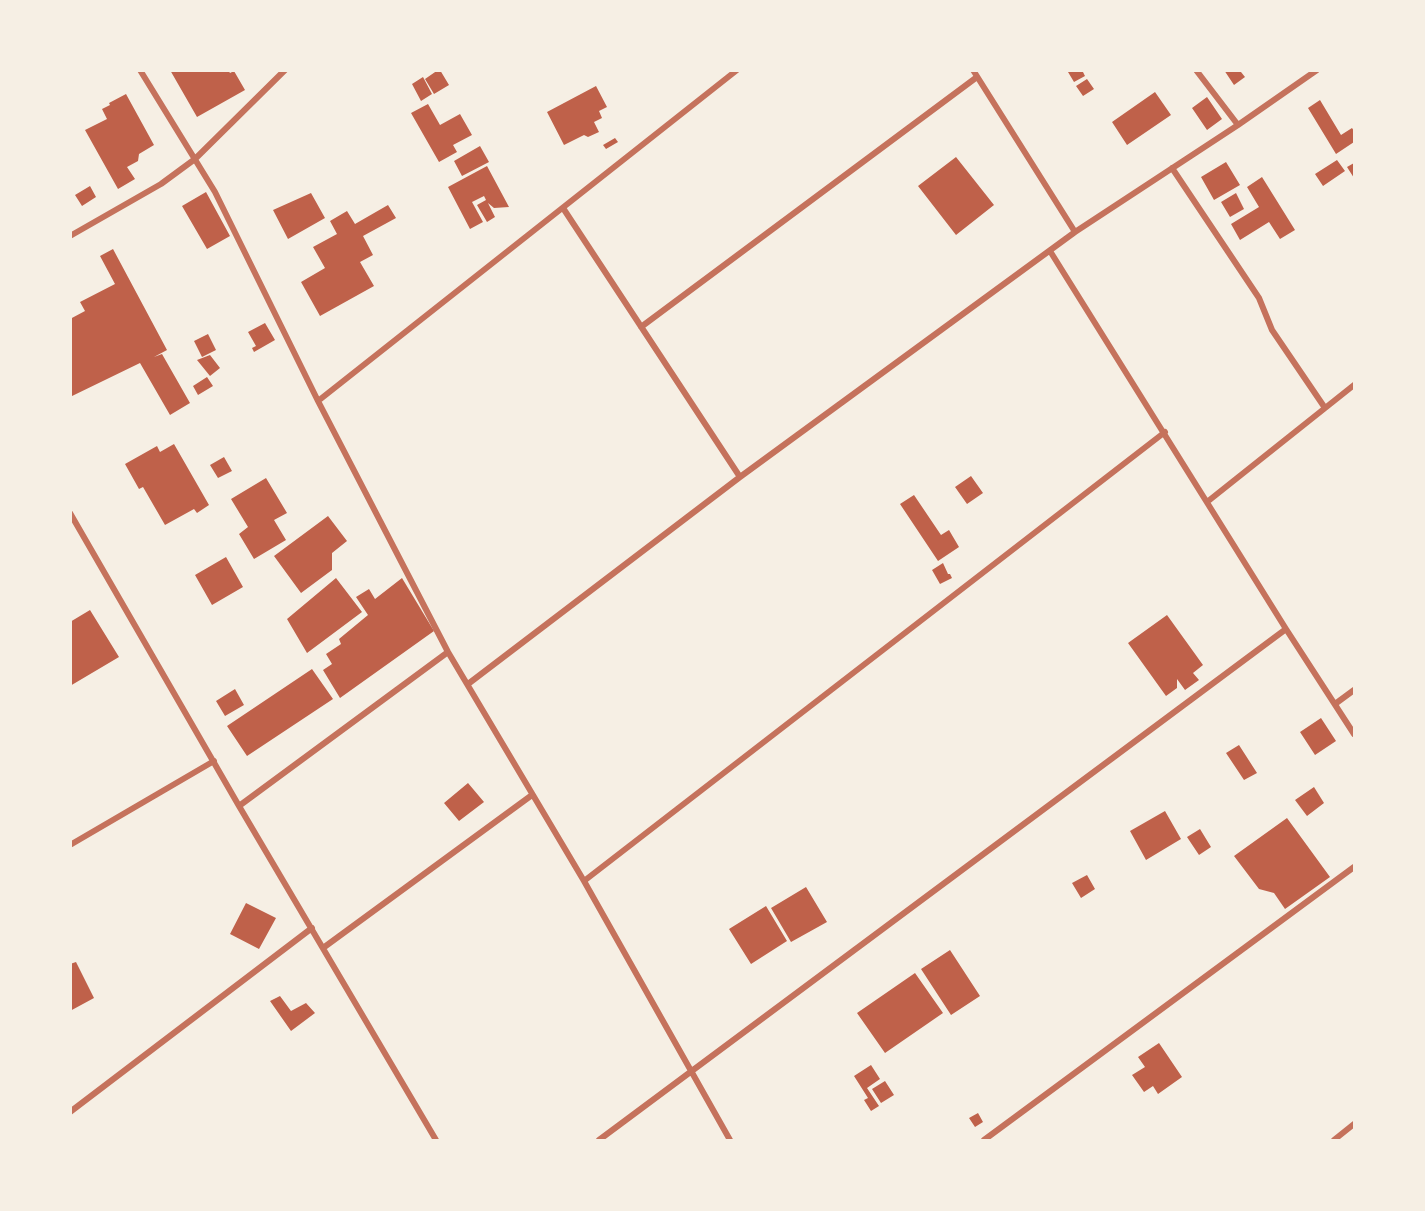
<!DOCTYPE html>
<html>
<head>
<meta charset="utf-8">
<style>
  body { margin:0 }
  #map { position:relative; width:1425px; height:1211px; overflow:hidden; background:#f6efe4; font-family:Helvetica,sans-serif }
  canvas { display:block }
  .frame { position:absolute; inset:0; border:72px solid #f6efe4; pointer-events:none }
</style>
</head>
<body>
<div id="map">
<canvas width="1425" height="1211"></canvas>
<div class="frame"></div>
</div>
<script>
const g = document.querySelector('canvas').getContext('2d');
g.lineJoin = 'round';
function fill(path, color) {
  g.fillStyle = color;
  g.fill(path, 'evenodd');
}
function poly(rows) {
  const path = new Path2D();
  for (const r of rows) {
    path.moveTo(r[0], r[1]);
    for (let i = 2; i < r.length; i += 2) path.lineTo(r[i], r[i + 1]);
  }
  return path;
}
function stroke(path, color, width, dash) {
  g.strokeStyle = color;
  g.lineWidth = width;
  g.lineCap = dash ? 'butt' : 'round';
  g.setLineDash(dash || []);
  g.stroke(path);
}
const building = poly([
  [170,70,228,70,230,73,234,71,245,90,197,117],
  [438,70,440,70,449,85,434,94,425,79],
  [1071,70,1082,70,1085,76,1074,82,1068,72],
  [1224,70,1244,70,1241,72,1245,77,1234,85],
  [423,77,432,94,421,101,412,84],
  [1087,79,1094,89,1083,96,1076,86],
  [596,86,607,107,599,111,602,118,594,122,599,132,588,137,584,135,564,145,547,112],
  [1155,92,1171,115,1127,145,1112,122],
  [126,94,154,145,139,154,138,161,127,167,135,179,118,189,85,130,107,119,102,109,110,105,109,103],
  [1207,97,1222,119,1207,130,1192,108],
  [1320,100,1341,135,1352,128,1354,131,1354,142,1336,154,1308,108],
  [428,104,440,125,460,114,472,135,453,145,457,152,439,162,411,113],
  [615,138,618,142,606,149,603,145],
  [480,146,489,162,462,176,454,161],
  [956,157,994,205,956,235,918,186],
  [1337,160,1345,171,1323,186,1315,174],
  [1226,162,1240,185,1214,200,1201,177],
  [1354,163,1354,178,1347,167],
  [487,166,509,207,494,208,488,203,495,217,487,222,477,205,486,200,484,196,472,202,483,222,470,229,448,187],
  [1262,177,1295,230,1280,239,1269,222,1240,240,1231,224,1259,207,1247,187],
  [90,186,96,197,82,206,75,195],
  [206,192,230,236,207,249,182,206],
  [311,193,325,218,288,239,273,210],
  [1236,193,1244,209,1230,217,1221,202],
  [388,205,396,218,363,236,373,255,360,262,374,286,320,316,301,282,325,268,313,247,337,234,330,221,347,211,355,224],
  [113,249,167,350,154,357,162,354,190,403,170,415,140,363,70,397,70,319,85,311,80,302,115,284,100,256],
  [265,323,275,340,254,352,252,348,256,346,248,332],
  [208,334,216,350,202,357,194,341],
  [210,355,220,368,210,376,197,360],
  [207,377,213,386,198,395,193,386],
  [174,444,209,505,197,513,194,509,165,525,143,487,139,489,125,464,157,446,160,452],
  [224,457,232,471,218,478,210,465],
  [971,476,983,493,967,504,955,487],
  [266,478,287,513,274,520,286,540,254,559,239,534,248,527,231,499],
  [914,495,941,535,949,530,959,547,938,561,900,504],
  [328,516,347,541,332,553,332,570,301,593,274,556],
  [226,557,243,587,212,605,195,575],
  [943,563,948,574,950,574,952,578,940,584,932,570],
  [336,578,362,612,307,653,287,619],
  [402,578,434,631,340,698,323,670,332,664,326,654,341,644,339,639,368,615,356,597,369,589,375,599],
  [90,610,119,657,70,686,70,622],
  [1167,615,1203,665,1193,673,1199,680,1185,690,1177,679,1177,688,1166,696,1128,643],
  [312,669,333,699,247,756,227,726],
  [235,689,244,705,225,716,216,701],
  [1321,718,1336,741,1315,755,1300,732],
  [1239,745,1257,773,1244,780,1226,753],
  [468,783,484,802,459,821,444,803],
  [1314,787,1324,803,1307,816,1295,800],
  [1165,811,1181,839,1146,860,1130,831],
  [1287,818,1330,877,1285,909,1274,893,1259,889,1234,856],
  [1200,829,1211,847,1199,855,1187,837],
  [1087,875,1095,889,1081,898,1072,883],
  [806,887,827,922,791,942,771,908],
  [246,903,276,918,259,949,230,934],
  [766,906,787,941,751,964,729,929],
  [950,950,980,996,951,1015,921,969],
  [76,962,94,998,70,1011,70,964],
  [915,973,943,1013,885,1053,857,1013],
  [280,996,291,1011,306,1003,315,1013,291,1031,270,1001],
  [1159,1043,1182,1077,1158,1094,1153,1086,1144,1092,1132,1075,1145,1067,1138,1057],
  [871,1065,880,1079,867,1088,879,1106,871,1111,864,1100,868,1098,854,1076],
  [885,1081,894,1095,881,1103,872,1089],
  [978,1113,983,1122,975,1127,969,1118]
]);
const minor = poly([
  [140,70,215,192,318,401,448,652,584,881,730,1140],
  [973,70,1075,232],
  [1196,70,1238,125],
  [1172,168,1259,298,1272,330,1325,408],
  [563,208,740,477],
  [70,236,161,184,195,159,285,70],
  [1050,251,1286,629,1354,734],
  [641,327,977,77],
  [318,401,737,70],
  [1207,502,1354,385],
  [70,513,239,806,436,1140],
  [468,684,740,477,1075,232,1238,125,1317,70],
  [1335,704,1354,690],
  [239,806,448,652],
  [70,845,214,761],
  [584,881,1165,432],
  [323,948,532,795],
  [70,1112,312,928],
  [599,1140,1286,629],
  [984,1140,1354,867],
  [1334,1140,1354,1124]
]);
fill(building, '#bf614a');
stroke(minor, '#c5725c', 6);
</script>
</body>
</html>
